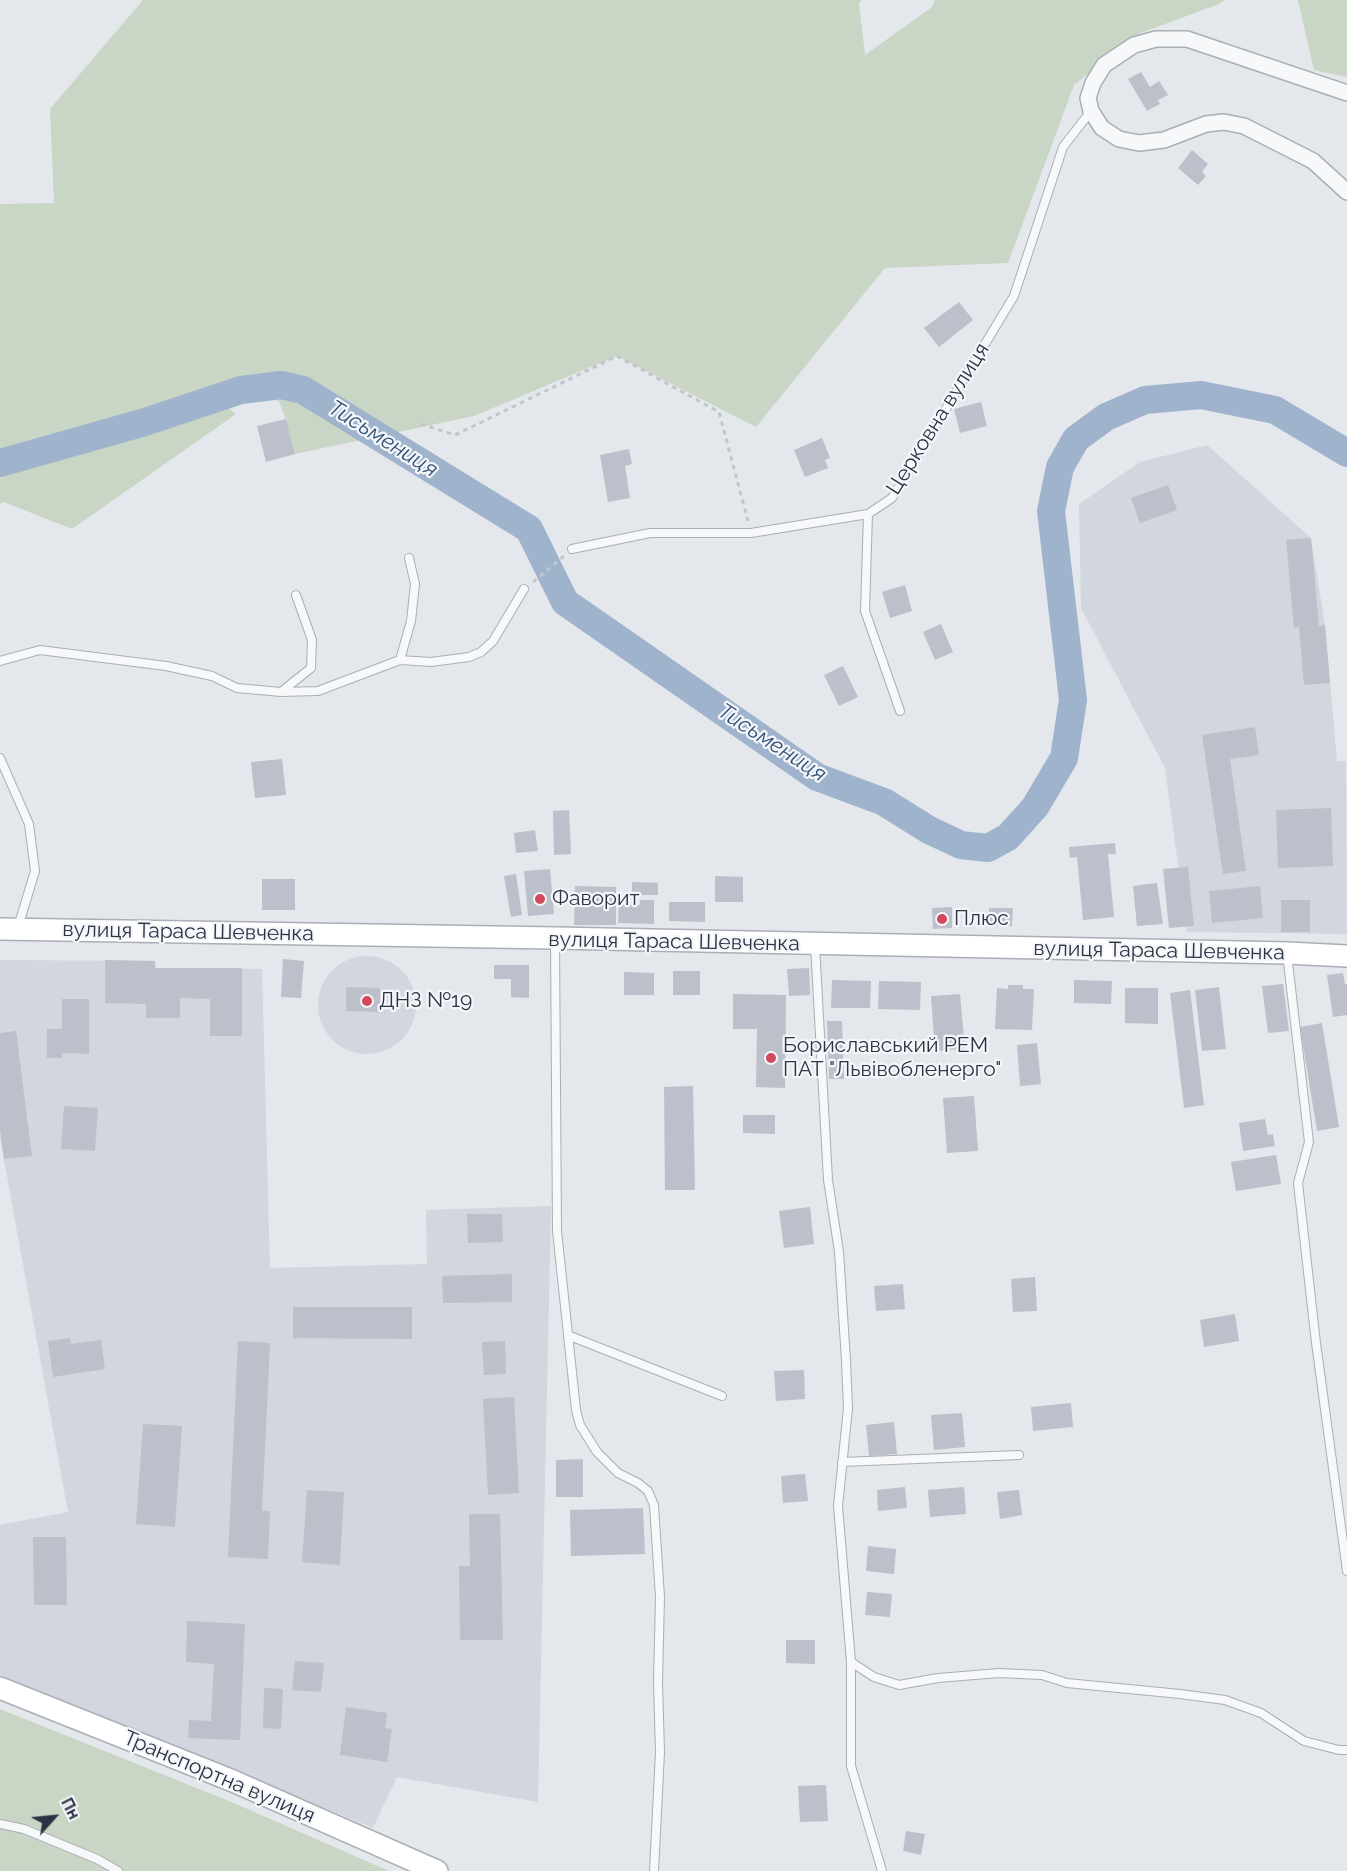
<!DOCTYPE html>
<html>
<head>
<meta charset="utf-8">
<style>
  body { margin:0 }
  #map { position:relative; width:1347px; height:1871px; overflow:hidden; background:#e4e7ec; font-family:Raleway,sans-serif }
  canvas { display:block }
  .north { position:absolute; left:24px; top:1787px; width:60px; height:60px; -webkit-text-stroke:4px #f4f6f9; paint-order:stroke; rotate:63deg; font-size:16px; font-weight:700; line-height:24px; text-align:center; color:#2b3445 }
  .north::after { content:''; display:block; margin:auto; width:21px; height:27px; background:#2b3445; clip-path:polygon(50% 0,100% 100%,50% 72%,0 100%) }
</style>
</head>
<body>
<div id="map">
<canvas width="1347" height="1871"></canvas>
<div class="north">Пн</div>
</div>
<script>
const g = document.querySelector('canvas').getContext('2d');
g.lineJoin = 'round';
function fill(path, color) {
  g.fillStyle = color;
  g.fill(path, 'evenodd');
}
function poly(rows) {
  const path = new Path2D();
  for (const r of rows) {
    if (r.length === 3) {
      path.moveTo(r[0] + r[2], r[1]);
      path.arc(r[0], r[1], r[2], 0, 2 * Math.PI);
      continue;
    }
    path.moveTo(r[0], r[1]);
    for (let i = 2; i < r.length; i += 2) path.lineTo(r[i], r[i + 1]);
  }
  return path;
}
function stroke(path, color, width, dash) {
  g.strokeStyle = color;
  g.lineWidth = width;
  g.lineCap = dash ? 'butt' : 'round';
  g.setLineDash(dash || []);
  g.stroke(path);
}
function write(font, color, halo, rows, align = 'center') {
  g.font = font + ' Raleway,sans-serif';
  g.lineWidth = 4.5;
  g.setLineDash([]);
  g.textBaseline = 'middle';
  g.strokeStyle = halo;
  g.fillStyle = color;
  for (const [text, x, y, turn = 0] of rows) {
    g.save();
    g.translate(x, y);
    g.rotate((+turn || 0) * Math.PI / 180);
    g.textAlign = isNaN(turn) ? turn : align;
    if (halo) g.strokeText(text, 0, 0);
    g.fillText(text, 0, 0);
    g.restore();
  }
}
const built = poly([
  [1207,445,1311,538,1325,625,1337,761,1346,761,1347,934,1187,932,1165,768,1081,608,1079,504,1140,462],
  [367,1005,49],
  [0,960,155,961,156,968,262,969,270,1268,427,1264,426,1210,551,1206,538,1802,397,1777,373,1828,0,1675,0,1525,68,1512,0,1138]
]);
const green = poly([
  [143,0,861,0,859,4,865,55,932,7,935,0,1225,0,1219,4,1138,34,1074,85,1008,263,885,268,756,427,617,356,474,416,295,454,286,419,279,402,240,378,219,401,236,414,72,529,4,502,0,504,0,204,54,203,50,109],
  [1298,0,1347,0,1347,77,1314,70],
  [0,1709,234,1803,389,1871,0,1871]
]);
const river = poly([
  [0,463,145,422,241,390,281,385,303,390,529,529,565,602,817,777,884,802,929,830,961,845,988,848,1008,837,1035,807,1064,758,1073,700,1051,511,1060,467,1076,439,1106,417,1145,400,1201,395,1275,410,1347,453]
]);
const building = poly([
  [1141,72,1150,87,1159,81,1168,95,1158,100,1160,104,1147,111,1128,79],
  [1192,150,1208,164,1202,172,1206,176,1198,185,1178,168],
  [959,302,973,320,939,347,924,328],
  [981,402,987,426,960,433,954,409],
  [286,419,295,454,266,462,257,426],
  [822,438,830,458,825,460,828,468,805,477,794,450],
  [629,449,632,464,625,466,630,498,608,502,600,455],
  [1168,485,1177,510,1140,523,1131,498],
  [1311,538,1319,626,1325,625,1330,683,1304,685,1299,627,1294,628,1286,540],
  [905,585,912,611,890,618,882,592],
  [941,624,953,652,935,660,923,632],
  [843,666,858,697,839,706,824,675],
  [1255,727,1259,755,1230,759,1246,871,1223,874,1202,735],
  [282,759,286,795,255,798,251,762],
  [1331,808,1333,866,1278,868,1276,810],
  [569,810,571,854,554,855,553,811],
  [535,830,538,851,516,853,514,833],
  [1115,843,1116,854,1108,854,1114,917,1083,920,1077,857,1070,858,1069,847],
  [1188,867,1194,926,1169,928,1163,869],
  [550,869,554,914,528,916,524,871],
  [516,874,522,915,511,917,504,876],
  [715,876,743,877,743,902,715,902],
  [262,879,295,879,295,910,262,910],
  [632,882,658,883,658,895,632,895],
  [1157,883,1163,924,1137,926,1133,886],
  [575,886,616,887,616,925,574,925],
  [1260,886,1263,918,1212,923,1209,891],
  [640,900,654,900,654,924,618,923,619,905,640,905],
  [1281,900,1310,900,1310,932,1281,932],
  [669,902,705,902,705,922,669,921],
  [952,907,952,928,933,929,932,908],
  [989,908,1013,908,1012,926,989,925],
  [283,959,304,961,301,998,281,997],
  [105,960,155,961,155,968,242,968,242,1036,210,1036,210,999,180,998,180,1018,146,1018,146,1004,105,1003],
  [494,965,529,965,529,998,511,997,511,979,494,979],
  [809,968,810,995,789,996,787,969],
  [673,971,700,971,700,995,673,995],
  [624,972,654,973,654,995,624,995],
  [1343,973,1345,984,1347,984,1347,1015,1333,1017,1327,975],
  [832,980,871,981,870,1008,831,1008],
  [1074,980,1112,981,1111,1004,1074,1003],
  [879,981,921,982,920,1010,878,1009],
  [1283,984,1289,1031,1268,1033,1262,986],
  [1008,985,1023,985,1023,989,1034,989,1032,1030,995,1029,997,988,1008,989],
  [346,987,380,988,380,1012,346,1011],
  [1219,987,1226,1049,1202,1051,1195,990],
  [1125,988,1158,988,1158,1024,1125,1023],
  [1190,990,1204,1105,1184,1108,1170,993],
  [733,994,786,995,785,1088,756,1087,757,1029,733,1029],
  [960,994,965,1049,935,1051,931,996],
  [62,999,89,999,89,1054,62,1053,62,1058,47,1058,47,1029,62,1029],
  [827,1021,842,1021,844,1079,829,1079],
  [1322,1023,1339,1127,1317,1131,1300,1027],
  [16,1031,32,1156,4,1159,0,1128,0,1033],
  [1037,1043,1041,1084,1020,1086,1017,1045],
  [693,1086,695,1190,665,1190,664,1087],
  [974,1096,978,1151,947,1153,943,1098],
  [64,1106,98,1108,95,1151,61,1149],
  [743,1115,775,1115,775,1134,743,1133],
  [1265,1119,1268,1135,1273,1134,1275,1146,1243,1151,1239,1123],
  [1276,1155,1281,1184,1236,1191,1231,1162],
  [810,1207,814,1244,784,1248,779,1211],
  [467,1214,502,1214,503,1242,468,1243],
  [512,1274,512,1302,443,1303,442,1276],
  [1035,1277,1037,1311,1013,1312,1011,1279],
  [903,1284,905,1309,876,1311,874,1286],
  [293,1307,412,1307,412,1339,293,1338],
  [1235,1314,1239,1341,1204,1347,1200,1320],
  [70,1338,71,1344,101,1340,105,1369,53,1377,48,1341],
  [238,1341,270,1343,262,1511,270,1511,268,1559,228,1557],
  [505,1341,506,1374,484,1375,482,1342],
  [804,1370,805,1399,776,1401,774,1371],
  [514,1397,519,1493,488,1495,483,1399],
  [1071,1403,1073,1427,1033,1431,1031,1407],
  [962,1413,965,1447,934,1450,931,1415],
  [894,1422,897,1454,869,1456,866,1425],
  [143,1424,182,1426,175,1527,136,1524],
  [583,1459,583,1497,556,1497,556,1460],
  [805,1474,808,1501,783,1503,781,1476],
  [905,1487,907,1508,878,1511,877,1490],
  [964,1487,966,1514,930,1517,928,1490],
  [307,1490,344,1492,340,1565,302,1562],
  [1019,1490,1022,1515,1000,1519,997,1492],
  [643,1508,645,1554,571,1556,570,1510],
  [469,1514,500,1514,503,1640,460,1640,459,1566,470,1566],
  [33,1537,66,1537,67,1605,34,1605],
  [868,1546,896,1549,894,1574,866,1571],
  [867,1592,892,1594,890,1617,865,1615],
  [187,1621,245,1624,240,1740,188,1738,189,1720,211,1721,214,1664,186,1662],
  [786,1640,815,1640,815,1664,786,1663],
  [295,1661,324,1663,321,1692,292,1690],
  [264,1688,283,1689,281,1729,263,1728],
  [346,1707,387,1713,385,1728,392,1729,387,1762,340,1755],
  [826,1785,828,1821,800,1822,798,1786],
  [906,1831,925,1834,921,1855,903,1851]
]);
const path = poly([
  [421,424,455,435,617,356,719,412,748,521],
  [533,582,564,556]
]);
const lane = poly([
  [868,514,865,611,900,711],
  [572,549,650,533,751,533,868,514,892,498,1014,296,1063,147,1091,111],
  [400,660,411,621,415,584,409,558],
  [0,661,40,650,166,666,212,676,237,688,281,692,318,691,400,660,431,662,469,657,481,652,493,641,524,589],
  [281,692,311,668,312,640,296,595],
  [0,758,29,824,35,871,18,927],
  [555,940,557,1231,576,1410,580,1425,597,1452,618,1473,638,1483,648,1491,654,1505,660,1597,658,1682,660,1752,654,1871],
  [815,945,828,1180,839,1252,846,1361,848,1408,838,1506,851,1662,851,1766,882,1871],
  [1287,954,1309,1142,1298,1183,1316,1343,1347,1571],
  [570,1336,722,1396],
  [842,1462,1019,1455],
  [851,1662,874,1677,899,1685,938,1678,999,1673,1042,1675,1067,1683,1180,1694,1225,1700,1261,1713,1304,1741,1339,1750,1347,1750],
  [0,1824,24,1829,97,1859,118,1871]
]);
const street = poly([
  [1347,93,1187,39,1156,39,1134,45,1104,65,1093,83,1088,98,1091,111,1102,128,1119,139,1139,143,1164,140,1206,124,1224,122,1244,126,1313,161,1347,192]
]);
const secondary = poly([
  [0,929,555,938,1287,953,1347,956],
  [0,1688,233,1781,437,1871]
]);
const markers = [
  [540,899,6,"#d1495b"],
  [942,919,6,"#d1495b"],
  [367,1001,6,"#d1495b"],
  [771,1058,6,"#d1495b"]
];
const streetNames = [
  ["Церковна вулиця",938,419,-58],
  ["вулиця Тараса Шевченка",188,932,1],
  ["вулиця Тараса Шевченка",674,942,1],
  ["вулиця Тараса Шевченка",1159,951,1],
  ["Транспортна вулиця",219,1777,23]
];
const poiNames = [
  ["Фаворит",552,899],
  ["Плюс",954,919],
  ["ДНЗ №19",379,1001],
  ["Бориславський РЕМ",783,1046],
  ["ПАТ \"Львівобленерго\"",783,1070]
];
const waterNames = [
  ["Тисьмениця",383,439,32],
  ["Тисьмениця",772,743,33]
];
fill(built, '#d2d6de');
fill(green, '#c9d6c5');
stroke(river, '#9fb4cc', 28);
fill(building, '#bbc0ca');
stroke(lane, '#a9aeb7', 10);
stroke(street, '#a9aeb7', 18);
stroke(secondary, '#a9aeb7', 24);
stroke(path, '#c2c5cb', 3, [4.5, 4.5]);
stroke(lane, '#f7f8fa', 8);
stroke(street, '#f7f8fa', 15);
stroke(secondary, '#fff', 21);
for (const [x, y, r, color] of markers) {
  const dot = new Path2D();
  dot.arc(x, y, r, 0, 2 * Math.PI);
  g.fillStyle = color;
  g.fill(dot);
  stroke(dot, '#f4f6f9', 2);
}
write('21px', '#2b3445', '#f4f6f9', streetNames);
write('21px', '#2b3445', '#f4f6f9', poiNames, 'left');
write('italic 22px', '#34527a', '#f4f6f9', waterNames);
</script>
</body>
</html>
